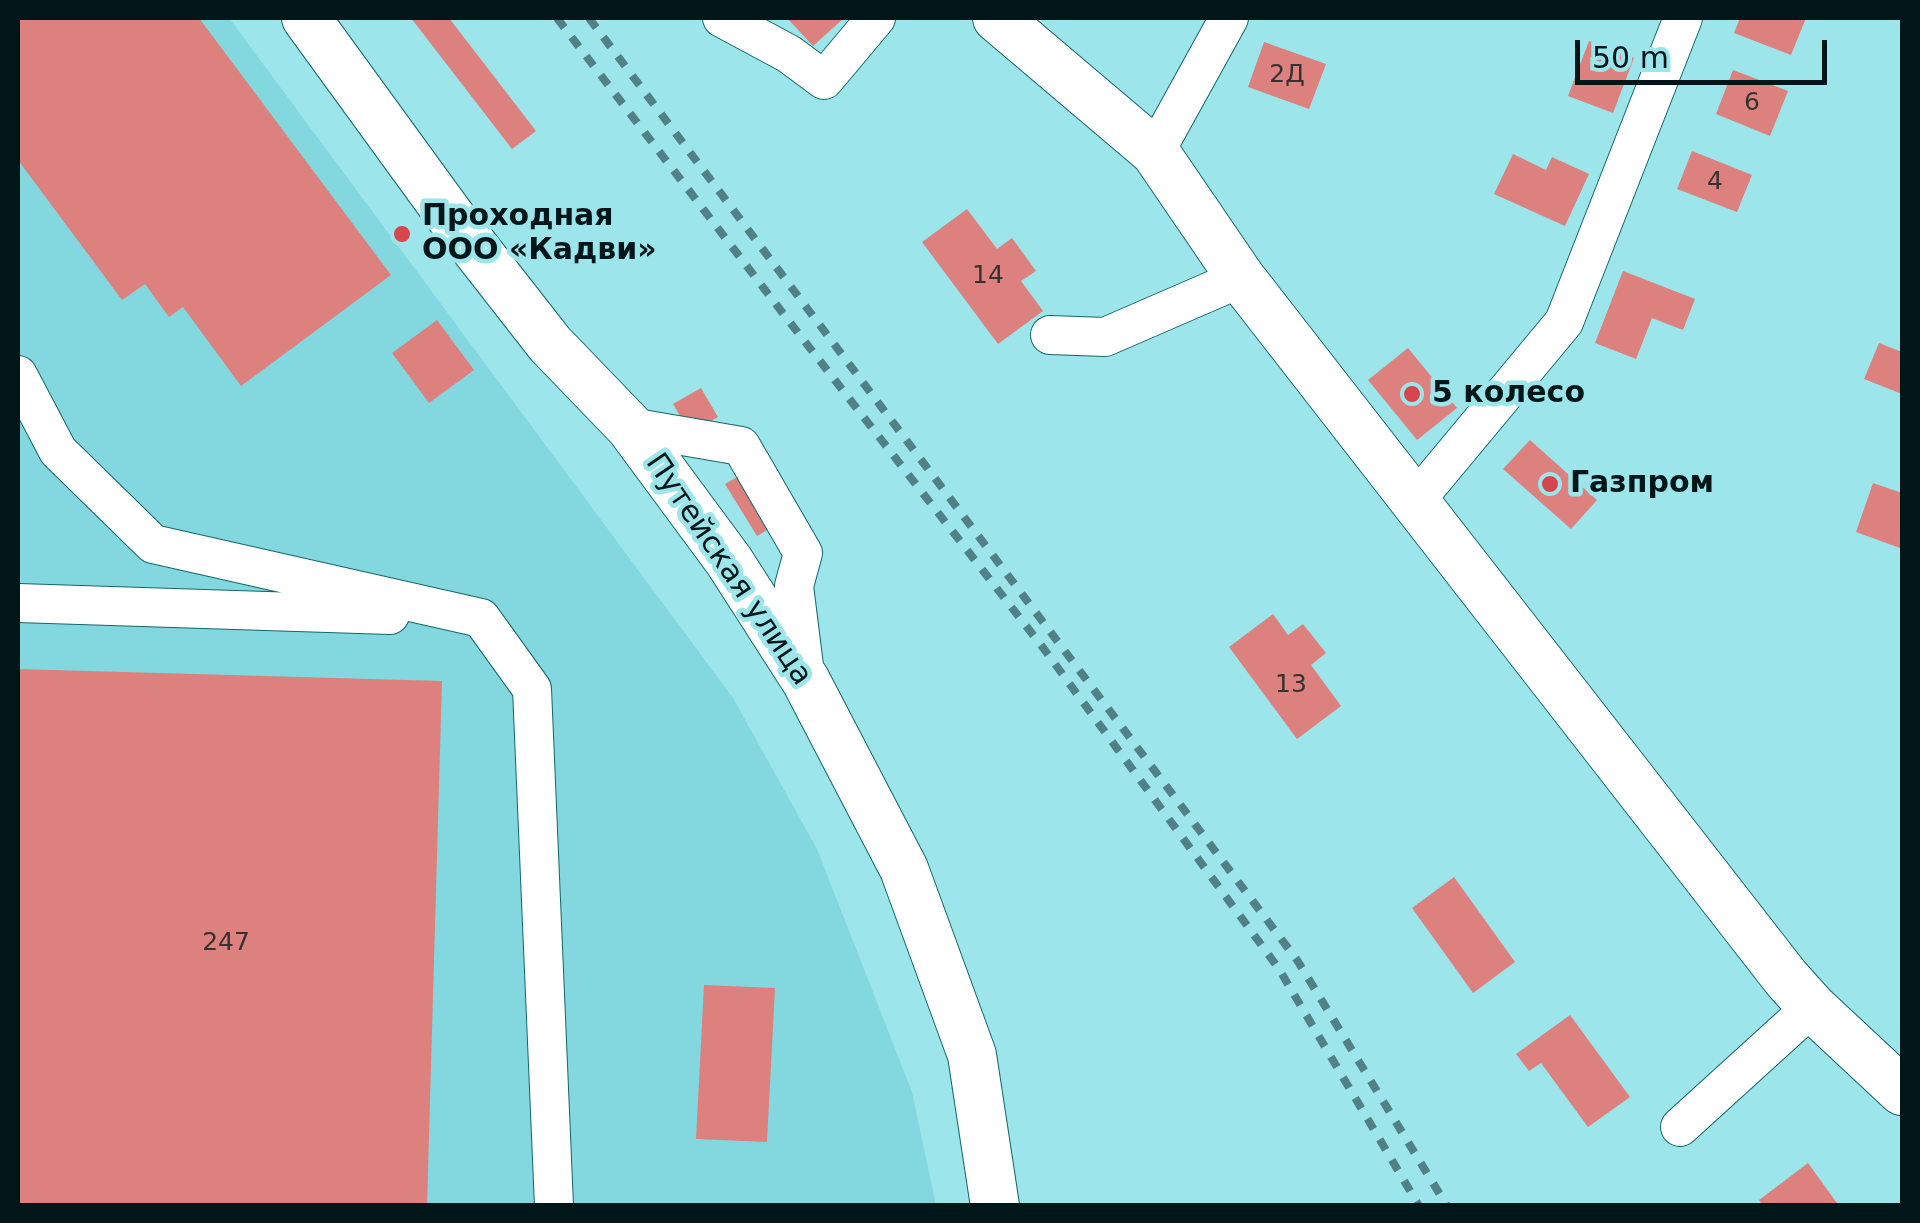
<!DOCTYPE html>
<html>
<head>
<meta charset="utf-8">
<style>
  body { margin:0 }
  #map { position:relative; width:1920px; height:1223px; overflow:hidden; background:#9be5eb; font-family:"DejaVu Sans",sans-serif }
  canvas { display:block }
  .frame { position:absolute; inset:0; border:20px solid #011618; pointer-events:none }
  .scale { position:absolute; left:1575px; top:40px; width:252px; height:45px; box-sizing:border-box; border:5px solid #011618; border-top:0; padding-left:12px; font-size:30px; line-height:35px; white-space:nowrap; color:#011618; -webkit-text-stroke:8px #9be5eb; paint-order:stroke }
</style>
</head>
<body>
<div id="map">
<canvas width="1920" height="1223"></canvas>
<div class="frame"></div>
<div class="scale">50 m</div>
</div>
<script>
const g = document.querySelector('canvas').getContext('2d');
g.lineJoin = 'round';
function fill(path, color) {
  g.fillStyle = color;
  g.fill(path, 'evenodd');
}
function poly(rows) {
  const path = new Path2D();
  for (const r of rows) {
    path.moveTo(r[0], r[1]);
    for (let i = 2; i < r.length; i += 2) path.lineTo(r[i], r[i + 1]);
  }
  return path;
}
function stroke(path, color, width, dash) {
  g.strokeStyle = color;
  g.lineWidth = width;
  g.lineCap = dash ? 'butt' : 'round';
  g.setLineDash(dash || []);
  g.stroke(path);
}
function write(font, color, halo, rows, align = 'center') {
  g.font = font + ' "DejaVu Sans",sans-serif';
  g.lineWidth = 9;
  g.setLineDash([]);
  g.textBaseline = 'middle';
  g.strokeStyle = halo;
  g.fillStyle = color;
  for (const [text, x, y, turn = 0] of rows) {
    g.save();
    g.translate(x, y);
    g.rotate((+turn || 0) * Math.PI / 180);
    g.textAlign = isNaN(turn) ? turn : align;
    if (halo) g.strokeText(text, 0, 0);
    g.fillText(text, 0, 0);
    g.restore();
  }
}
const built = poly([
  [18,18,229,18,733,698,817,849,912,1092,936,1205,18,1205]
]);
const building = poly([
  [18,18,199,18,391,275,241,386,183,307,169,317,145,284,122,300,18,160],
  [411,18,449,18,536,131,512,149],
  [787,18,844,18,813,46],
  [1740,18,1806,18,1791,55,1734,33],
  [1589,41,1634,58,1613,113,1568,96],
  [1264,42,1326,64,1309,109,1248,87],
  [1733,70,1788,91,1770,136,1716,114],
  [1692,151,1752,175,1737,212,1677,189],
  [1513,154,1546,170,1552,157,1589,174,1565,226,1494,194],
  [967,209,997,249,1012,238,1036,271,1021,281,1043,311,998,344,922,242],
  [1623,271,1695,299,1683,330,1652,318,1636,359,1595,343],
  [437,320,474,370,429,403,392,353],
  [1879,343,1902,352,1902,394,1864,379],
  [1408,348,1457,408,1417,440,1368,380],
  [701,388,718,417,690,433,673,404],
  [1530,440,1597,500,1571,529,1503,469],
  [765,461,796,513,757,536,725,484],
  [1873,483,1902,493,1902,539,1900,548,1856,532],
  [1273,614,1288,635,1303,624,1326,653,1311,665,1341,706,1297,739,1229,647],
  [18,669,442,681,427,1206,18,1206],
  [1454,877,1515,962,1473,993,1412,908],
  [704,985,775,988,767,1142,696,1139],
  [1570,1015,1630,1097,1588,1127,1541,1063,1529,1071,1516,1054],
  [1808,1163,1839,1206,1763,1206,1759,1200]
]);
const minor = poly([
  [722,18,789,54,824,80,876,18],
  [1155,152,1229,18],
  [1050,335,1105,337,1241,278],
  [18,375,58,451,153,544,481,618,532,689,554,1206],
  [630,427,741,446,803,553,794,586,805,674],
  [1416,500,1564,322,1683,18],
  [18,603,390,615],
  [1680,1127,1812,1007]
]);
const major = poly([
  [306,18,450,216,550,344,630,427,729,561,806,681,904,869,972,1055,995,1206],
  [997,18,1155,152,1241,278,1786,978,1812,1007,1902,1091]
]);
const rail = poly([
  [557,18,785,316,1044,649,1279,969,1419,1206],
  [589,18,1297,960,1447,1206]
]);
const markers = [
  [402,234,10,"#d6464c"],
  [1412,394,10,"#d6464c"],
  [1550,484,10,"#d6464c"]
];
const numberNames = [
  ["2Д",1287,75],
  ["6",1752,103],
  ["4",1715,182],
  ["14",988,276],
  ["13",1291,685],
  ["247",226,943]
];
const poiNames = [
  ["Проходная",422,217],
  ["ООО «Кадви»",422,251],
  ["5 колесо",1432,394],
  ["Газпром",1570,484]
];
const streetNames = [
  ["Путейская улица",728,570,56]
];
fill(built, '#83d8df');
fill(building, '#dd817e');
stroke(minor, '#13666b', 40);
stroke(major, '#13666b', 50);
stroke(minor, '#fff', 38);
stroke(major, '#fff', 48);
stroke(rail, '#518186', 8, [12, 12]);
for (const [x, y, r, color] of markers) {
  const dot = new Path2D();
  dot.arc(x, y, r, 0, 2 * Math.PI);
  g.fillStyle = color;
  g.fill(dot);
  stroke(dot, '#9be5eb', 4);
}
write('25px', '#383132', null, numberNames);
write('bold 30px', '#011618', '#9be5eb', poiNames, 'left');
write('30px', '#011618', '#9be5eb', streetNames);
</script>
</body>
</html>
